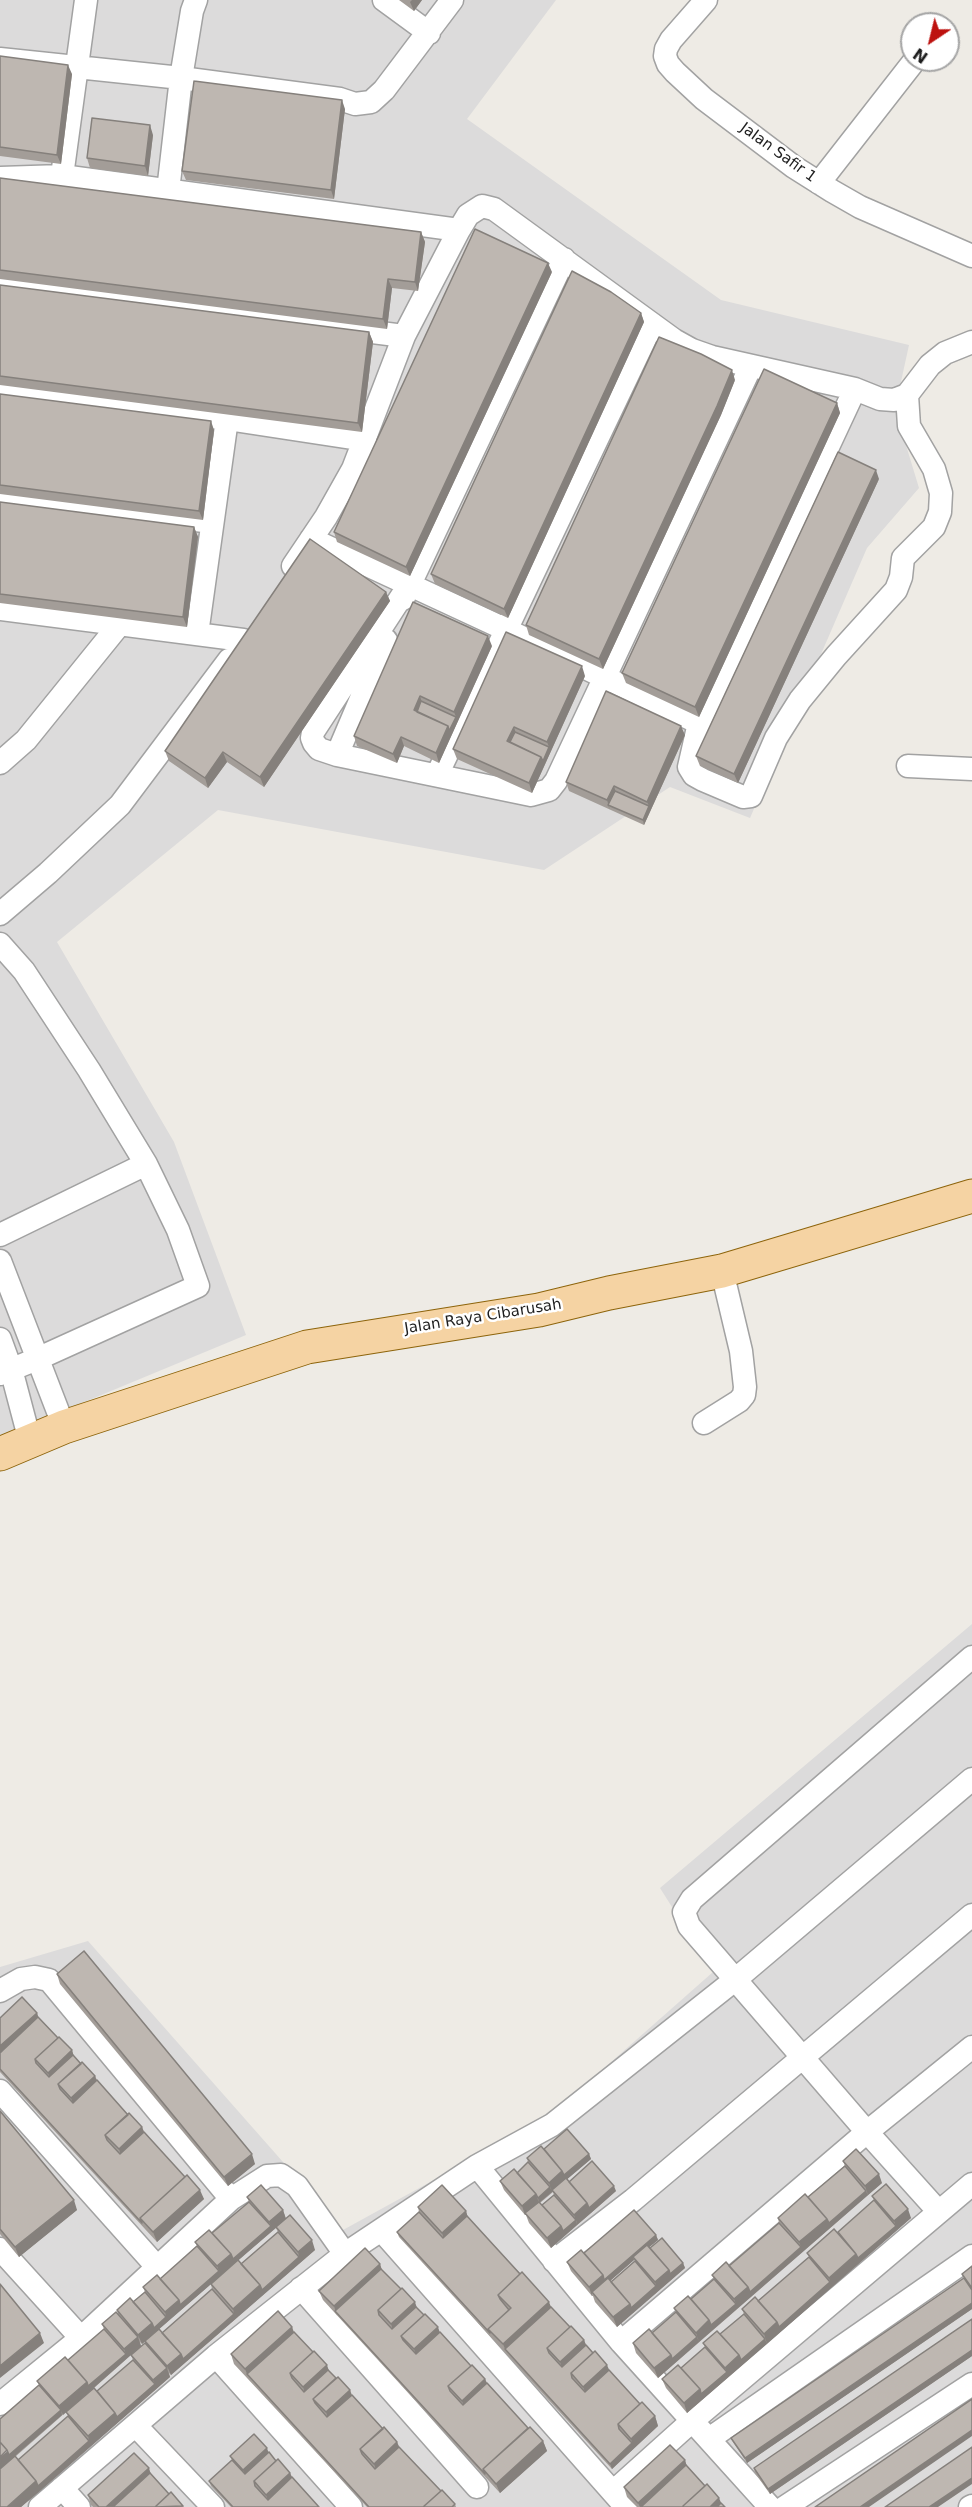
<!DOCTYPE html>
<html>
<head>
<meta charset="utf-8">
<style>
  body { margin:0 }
  #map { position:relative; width:972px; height:2507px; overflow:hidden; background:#eeebe5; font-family:"DejaVu Sans",sans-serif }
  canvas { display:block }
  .north { position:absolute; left:900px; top:12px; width:60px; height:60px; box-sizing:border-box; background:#fff; border:2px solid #a5a5a5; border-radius:50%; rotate:215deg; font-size:16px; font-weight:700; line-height:24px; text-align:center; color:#1e1e1e }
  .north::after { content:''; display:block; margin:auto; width:21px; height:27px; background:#bd120f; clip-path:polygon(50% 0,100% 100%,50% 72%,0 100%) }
</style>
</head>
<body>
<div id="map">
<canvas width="972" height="2507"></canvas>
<div class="north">N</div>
</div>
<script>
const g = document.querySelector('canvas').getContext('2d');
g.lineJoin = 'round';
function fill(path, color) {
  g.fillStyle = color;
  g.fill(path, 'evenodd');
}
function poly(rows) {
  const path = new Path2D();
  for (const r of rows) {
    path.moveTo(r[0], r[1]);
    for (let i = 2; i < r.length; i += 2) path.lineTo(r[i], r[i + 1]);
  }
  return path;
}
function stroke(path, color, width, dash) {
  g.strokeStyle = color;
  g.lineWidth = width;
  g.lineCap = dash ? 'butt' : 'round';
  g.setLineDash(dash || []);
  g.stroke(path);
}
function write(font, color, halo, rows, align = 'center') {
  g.font = font + ' "DejaVu Sans",sans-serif';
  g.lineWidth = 5;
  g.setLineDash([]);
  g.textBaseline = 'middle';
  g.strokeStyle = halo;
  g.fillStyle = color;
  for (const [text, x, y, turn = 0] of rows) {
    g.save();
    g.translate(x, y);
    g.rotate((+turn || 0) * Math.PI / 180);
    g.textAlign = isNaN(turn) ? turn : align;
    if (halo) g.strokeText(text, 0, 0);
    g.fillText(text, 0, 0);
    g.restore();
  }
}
const residential = poly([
  [0,0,556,0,467,119,721,300,909,345,895,409,919,488,867,548,750,818,670,787,544,870,218,810,57,942,174,1142,246,1335,0,1437],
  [972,1624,972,2507,0,2507,0,1967,88,1941,343,2230,550,2116,713,1972,660,1888]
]);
const minor = poly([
  [384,0,429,33],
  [706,0,671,40,666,49,665,56,668,64,675,72,704,99,794,167,832,191,860,207,972,256],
  [0,59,181,78,340,99,355,104,371,102,384,90,452,0],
  [62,176,86,0],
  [0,178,62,176,459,230],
  [819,183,915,60],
  [168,191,181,78,192,11,196,0],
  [0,285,404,336],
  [855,389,699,723,689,767,694,775,703,780,743,797,751,796,776,738,800,700,836,656,896,590,901,577,903,558,934,527,940,512,941,493,934,469,909,426,907,395],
  [0,390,227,419,365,440],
  [0,496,212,522],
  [311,539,507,630,699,723],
  [293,566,326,517,353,469,404,336,459,230,468,215,482,206,494,209,674,340,692,350,712,357,855,389,880,399,894,400,907,395,930,365,945,353,972,342],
  [409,585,313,732,312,738,314,743,319,749,337,755,531,795,549,790,556,781,751,366],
  [403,599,564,259],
  [0,609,243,640],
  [197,634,227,419],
  [337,755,386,640],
  [0,763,26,740,119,625],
  [908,766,972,769],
  [437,775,652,324],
  [0,914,48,873,120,805,229,660],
  [0,944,24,971,89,1070,146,1164,178,1230,198,1286,37,1359,0,1374],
  [0,1235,146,1164],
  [0,1261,64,1427],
  [0,1339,11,1369,30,1441],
  [704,1423,739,1401,744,1395,745,1387,741,1351,722,1271],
  [0,1991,21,1979,35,1977,49,1980,231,2199],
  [0,2091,158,2268],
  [477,2166,621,2342,770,2507],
  [939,2212,867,2132,689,1926,684,1912,692,1899,972,1657],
  [382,2231,626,2507],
  [0,2249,81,2338],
  [554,2261,633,2200,972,1915],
  [301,2288,477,2487],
  [621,2342,867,2132,972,2047],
  [216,2356,351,2507],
  [0,2404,81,2338,231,2199,267,2176,281,2175,297,2186,345,2254],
  [136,2426,213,2507],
  [709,2439,972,2256],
  [62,2488,79,2507],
  [613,2492,692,2421,972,2184],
  [40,2507,216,2356,345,2254,477,2166,552,2125,736,1979,972,1779],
  [785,2507,972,2384],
  [970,2507,972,2506]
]);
const primary = poly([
  [0,1454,64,1427,307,1347,539,1310,609,1293,722,1271,972,1196]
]);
const wall = poly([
  [399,0,422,0,414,11],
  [0,56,72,74,61,164,0,156],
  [345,109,334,199,186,180,182,171],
  [153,135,148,176,90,168,87,158],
  [0,178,421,232,425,242,418,291,392,288,387,329,0,279],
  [552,272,410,576,337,542,334,532],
  [0,285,369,332,373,342,362,432,0,385],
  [641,313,644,322,508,618,435,584,431,574],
  [735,380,721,415,603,669,529,635,526,625],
  [0,394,214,430,203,520,0,494],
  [837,403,840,413,699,717,626,683,622,673],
  [879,479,738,783,700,766,696,756],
  [0,502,194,527,198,537,187,627,0,603],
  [386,592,390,601,264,787,227,762,208,788,169,761,165,751],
  [492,646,439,763,404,746,397,763,357,746,354,736],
  [585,676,532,793,457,759,453,749],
  [685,735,644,825,569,791,566,782],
  [57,1974,255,2164,228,2186,60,1984],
  [37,2013,38,2017,58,2038,72,2050,73,2055,81,2064,95,2076,97,2080,128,2115,142,2127,144,2132,204,2199,157,2242,0,2072,0,2018],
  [0,2111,77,2210,19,2257,0,2234],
  [544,2149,589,2154,591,2159,567,2179,569,2182,616,2191,551,2248,529,2223,526,2215,525,2215,504,2190,500,2181,517,2173,528,2162,527,2158],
  [553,2192,554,2195,542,2205,540,2203],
  [843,2161,882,2183,658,2378,636,2353,633,2343,652,2333,676,2313,674,2308,691,2299,714,2279,712,2275,729,2266,779,2223,778,2218,808,2197,845,2166],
  [872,2196,911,2218,687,2413,666,2388,662,2379,681,2368,705,2347,703,2343,720,2334,744,2314,742,2309,758,2301,809,2257,807,2253,838,2232,874,2200],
  [247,2197,283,2210,286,2219,315,2250,171,2375,169,2373,170,2377,21,2507,0,2419,39,2385,37,2381,68,2360,104,2329,102,2324,118,2314,117,2310,133,2302,145,2292,143,2287,160,2279,197,2246,195,2242,212,2233,249,2202],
  [276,2228,278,2232,241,2264,238,2260],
  [211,2284,212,2289,162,2333,159,2329],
  [146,2341,147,2345,141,2346,140,2342,142,2344],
  [131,2355,133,2360,97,2391,94,2388],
  [66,2412,68,2416,18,2460,15,2457],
  [418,2207,466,2211,467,2216,570,2327,584,2340,586,2345,640,2404,655,2416,658,2426,612,2469,399,2237,397,2232,419,2212],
  [656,2235,658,2240,649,2247,683,2263,685,2268,617,2327,595,2302,593,2296,592,2296,571,2271,567,2262,584,2253],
  [634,2260,635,2261,611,2282,610,2281],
  [380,2264,381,2269,471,2366,485,2379,487,2383,528,2428,543,2441,547,2451,500,2493,323,2300,319,2291],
  [972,2266,972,2309,747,2463,733,2442,731,2438,964,2278,962,2274],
  [972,2319,972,2356,770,2494,755,2473,754,2468],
  [292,2327,294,2332,336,2378,350,2390,352,2395,383,2429,397,2442,399,2447,441,2491,455,2504,456,2507,367,2507,234,2364,231,2354],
  [269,2452,276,2461,290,2473,292,2477,319,2507,231,2507,211,2486,209,2481,232,2460,230,2456],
  [685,2460,686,2465,725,2507,637,2507,627,2497,624,2487],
  [150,2473,169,2494,184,2507,93,2507,91,2505,88,2495]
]);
const shadedWall = poly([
  [412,0,422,0,414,11,410,2],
  [68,65,72,74,61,164,57,155],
  [342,100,345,109,334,199,331,190],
  [150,125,153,135,148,176,145,166],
  [421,232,425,242,418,291,415,282],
  [548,263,552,272,410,576,406,567],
  [388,279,392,288,387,329,383,319],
  [641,313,644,322,508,618,504,609],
  [369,332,373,342,362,432,358,423],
  [732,370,735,380,721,415,603,669,599,659],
  [837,403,840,413,699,717,695,707],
  [211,421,214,430,203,520,199,511],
  [876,470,879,479,738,783,734,774],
  [194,527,198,537,187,627,183,617],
  [386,592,390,601,264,787,260,777],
  [488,636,492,646,439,763,436,753,448,726,456,717,454,712],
  [582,666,585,676,532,793,529,783,541,757,549,747,547,742],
  [420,696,423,706,415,715,414,710],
  [681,726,685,735,644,825,643,820,649,806,647,802],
  [514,727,517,737,512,747,507,741],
  [401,737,404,746,397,763,393,754],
  [223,752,227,762,208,788,205,778],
  [614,786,617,796,608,805,610,810,607,800],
  [37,2013,40,2022,0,2059,0,2046],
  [72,2050,75,2060,51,2082,48,2073],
  [95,2076,98,2085,74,2107,71,2098],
  [142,2127,146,2137,122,2159,119,2149],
  [252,2154,255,2164,228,2186,224,2177],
  [589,2154,591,2159,552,2192,549,2183,562,2171],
  [879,2174,882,2183,868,2195,865,2186],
  [614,2186,616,2191,591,2213,589,2208],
  [550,2187,552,2192,539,2203,538,2198],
  [200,2190,204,2199,157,2242,153,2232],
  [866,2191,868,2195,699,2342,696,2333,709,2320,736,2304,734,2299,748,2287,801,2247,799,2242,827,2219],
  [536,2194,539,2203,525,2215,522,2206],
  [74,2200,77,2210,19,2257,15,2247],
  [587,2203,591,2213,577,2225,574,2215],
  [908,2209,911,2218,767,2344,764,2334,777,2322,830,2282,829,2278,856,2254,896,2226,894,2221],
  [283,2210,286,2219,142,2344,138,2335,152,2323,166,2317,165,2312,179,2300,219,2271,217,2266,231,2254,271,2226,269,2222],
  [466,2211,469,2221,445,2243,442,2233],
  [576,2220,577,2225,551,2248,547,2238,561,2226],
  [656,2235,658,2240,635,2259,633,2257,634,2260,594,2295,592,2292,592,2296,589,2287,603,2275],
  [312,2240,315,2250,171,2375,167,2366,181,2354,234,2314,233,2309,260,2285,299,2257,298,2252],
  [683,2263,685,2268,617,2327,613,2317,630,2304,656,2286,655,2282,669,2270],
  [380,2264,383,2273,335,2311,337,2316,334,2306],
  [415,2302,418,2311,394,2334,391,2324],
  [549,2302,553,2312,505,2349,503,2344],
  [972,2303,972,2309,747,2463,745,2458],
  [292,2327,295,2337,247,2374,249,2379,245,2369],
  [438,2327,441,2336,417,2359,414,2349],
  [40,2333,44,2343,0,2378,0,2366],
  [138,2337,141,2346,63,2415,59,2406,87,2382,126,2354,124,2349],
  [697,2337,699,2342,658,2378,654,2368,671,2355],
  [765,2339,767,2344,687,2413,684,2403,700,2389,727,2372,725,2368,739,2355],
  [584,2340,588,2350,563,2371,560,2362],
  [972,2350,972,2356,770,2494,768,2489],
  [327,2365,330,2374,306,2397,303,2387],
  [607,2365,611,2374,587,2397,583,2387],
  [167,2368,170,2377,40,2491,38,2486,89,2441,88,2436,115,2413,155,2384,153,2380],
  [485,2379,489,2388,465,2410,462,2401],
  [350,2390,353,2400,329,2422,326,2412],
  [61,2410,62,2415,0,2469,0,2457],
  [655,2416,658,2426,612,2469,610,2464,632,2443,631,2439],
  [972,2430,972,2436,869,2507,860,2507],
  [543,2441,547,2451,500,2493,496,2484],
  [397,2442,401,2451,377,2473,374,2464],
  [267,2448,270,2457,247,2479,243,2470],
  [685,2460,688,2470,648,2507,640,2507,638,2503],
  [149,2468,152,2478,120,2507,106,2507],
  [290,2473,294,2482,269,2504,266,2495],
  [972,2478,972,2484,938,2507,929,2507],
  [36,2481,40,2491,21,2507,7,2507],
  [719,2498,723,2507,710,2507]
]);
const building = poly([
  [0,56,68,65,57,155,0,147,0,56],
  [194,81,342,100,331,190,182,171,194,81],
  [92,118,150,125,145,166,87,158,92,118],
  [0,178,421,232,415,282,388,279,383,319,0,270,0,178],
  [475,229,548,263,406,567,334,532,475,229],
  [572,271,611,292,641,313,504,609,431,574,572,271],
  [0,285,369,332,358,423,0,376,0,285],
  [659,337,701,354,732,370,717,406,599,659,526,625,659,337],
  [764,369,837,403,695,707,622,673,764,369],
  [0,394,211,421,199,511,0,485,0,394],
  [838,452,876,470,734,774,696,756,838,452],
  [0,502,194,527,183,617,0,594,0,502],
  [310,539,386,592,260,777,223,752,205,778,165,751,310,539],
  [413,602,488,636,454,712,420,696,414,710,448,726,436,753,401,737,393,754,354,736,413,602],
  [506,632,582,666,547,742,514,727,507,741,541,757,529,783,453,749,506,632],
  [606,691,681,726,647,802,614,786,607,800,566,782,606,691],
  [421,701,456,717,449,731,448,726,417,712,421,701],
  [515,732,549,747,543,761,541,757,510,742,515,732],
  [615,791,649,806,643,820,608,805,615,791],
  [84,1951,252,2154,224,2177,57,1974,84,1951],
  [22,1997,37,2013,0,2046,0,2018,22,1997],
  [38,2017,58,2038,35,2059,36,2063,49,2077,73,2055,81,2064,58,2084,60,2089,73,2103,97,2080,128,2115,105,2135,107,2140,120,2154,144,2132,185,2177,140,2218,142,2223,0,2069,0,2053,38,2017],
  [59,2037,72,2050,48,2073,35,2059,59,2037],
  [82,2062,95,2076,71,2098,58,2084,82,2062],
  [0,2111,74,2200,15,2247,0,2229,0,2111],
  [129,2113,142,2127,119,2149,105,2135,129,2113],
  [567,2129,589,2154,564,2175,562,2171,544,2149,567,2129],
  [541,2146,562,2171,549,2183,527,2158,541,2146],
  [856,2149,879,2174,865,2186,843,2161,856,2149],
  [592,2161,614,2186,589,2208,587,2203,569,2182,592,2161],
  [528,2162,550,2187,538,2198,536,2194,517,2173,528,2162],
  [845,2166,866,2191,829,2223,827,2219,808,2197,845,2166],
  [514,2169,536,2194,522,2206,500,2181,514,2169],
  [187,2175,200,2190,153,2232,140,2218,187,2175],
  [566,2178,587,2203,574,2215,552,2190,566,2178],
  [886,2184,908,2209,894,2221,872,2196,886,2184],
  [261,2185,283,2210,269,2222,247,2197,261,2185],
  [442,2185,466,2211,442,2233,418,2207,442,2185],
  [805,2194,827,2219,799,2242,778,2218,805,2194],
  [554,2195,576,2220,563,2231,561,2226,542,2205,554,2195],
  [874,2200,896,2226,858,2258,856,2254,838,2232,874,2200],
  [249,2202,271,2226,233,2259,231,2254,212,2233,249,2202],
  [539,2202,561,2226,547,2238,525,2213,539,2202],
  [634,2210,656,2235,604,2280,603,2275,584,2253,634,2210],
  [419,2212,443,2238,467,2216,520,2274,498,2295,500,2299,509,2310,488,2329,490,2333,397,2232,419,2212],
  [290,2215,312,2240,298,2252,276,2227,290,2215],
  [779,2223,801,2247,750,2292,748,2287,729,2266,779,2223],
  [834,2229,856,2254,829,2278,807,2253,834,2229],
  [209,2230,231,2254,217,2266,195,2242,209,2230],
  [278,2232,299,2257,262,2290,260,2285,241,2264,278,2232],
  [662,2238,683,2263,670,2274,669,2270,650,2248,662,2238],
  [647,2245,669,2270,655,2282,633,2257,647,2245],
  [197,2246,219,2271,180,2305,179,2300,160,2279,197,2246],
  [365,2248,380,2264,334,2306,319,2291,365,2248],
  [581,2250,603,2275,589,2287,567,2262,581,2250],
  [809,2257,830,2282,779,2327,777,2322,758,2301,809,2257],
  [238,2260,260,2285,233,2309,211,2284,238,2260],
  [635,2261,656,2286,631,2308,630,2304,611,2282,635,2261],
  [726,2262,748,2287,734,2299,712,2275,726,2262],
  [972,2266,972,2288,962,2274,972,2266],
  [381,2269,401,2289,378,2310,379,2315,392,2329,416,2307,424,2315,401,2336,403,2340,416,2354,440,2332,471,2366,448,2386,450,2391,463,2405,487,2383,528,2428,483,2469,485,2474,335,2311,381,2269],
  [522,2272,549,2302,503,2344,488,2329,511,2308,498,2295,522,2272],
  [157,2275,179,2300,165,2312,143,2287,157,2275],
  [608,2278,630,2304,613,2317,592,2292,608,2278],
  [964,2278,972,2290,972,2303,745,2458,731,2438,964,2278],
  [714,2279,736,2304,711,2325,709,2320,691,2299,714,2279],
  [0,2284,40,2333,0,2366,0,2284],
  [402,2288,415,2302,391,2324,378,2310,402,2288],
  [212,2289,234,2314,183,2359,181,2354,162,2333,212,2289],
  [145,2292,166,2317,154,2328,152,2323,133,2302,145,2292],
  [688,2296,709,2320,696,2333,674,2308,688,2296],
  [755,2297,777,2322,764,2334,742,2309,755,2297],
  [130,2298,152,2323,138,2335,117,2310,130,2298],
  [551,2307,570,2327,547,2348,549,2353,562,2367,586,2345,593,2353,571,2373,572,2378,585,2392,609,2370,640,2404,618,2424,619,2429,632,2443,610,2464,505,2349,551,2307],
  [278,2311,292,2327,245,2369,231,2354,278,2311],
  [116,2312,138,2337,124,2349,102,2324,116,2312],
  [676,2312,697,2337,672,2359,671,2355,652,2333,676,2312],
  [425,2314,438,2327,414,2349,401,2336,425,2314],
  [744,2314,765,2339,741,2360,739,2355,720,2334,744,2314],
  [972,2319,972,2350,768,2489,754,2468,972,2319],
  [571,2326,584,2340,560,2362,547,2348,571,2326],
  [104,2329,126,2354,88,2386,87,2382,68,2360,104,2329],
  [159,2329,181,2354,167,2366,145,2341,159,2329],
  [649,2329,671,2355,654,2368,633,2343,649,2329],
  [717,2331,739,2355,725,2368,703,2343,717,2331],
  [294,2332,313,2352,290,2373,292,2378,304,2392,328,2370,336,2378,313,2399,315,2403,327,2417,352,2395,383,2429,360,2449,362,2454,375,2469,399,2447,441,2491,423,2507,369,2507,247,2374,294,2332],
  [145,2343,167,2368,153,2380,131,2355,145,2343],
  [705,2347,727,2372,701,2394,700,2389,681,2368,705,2347],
  [314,2351,327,2365,303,2387,290,2373,314,2351],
  [595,2351,607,2365,583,2387,571,2373,595,2351],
  [65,2357,87,2382,59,2406,37,2381,65,2357],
  [133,2360,155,2384,117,2417,115,2413,97,2391,133,2360],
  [472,2365,485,2379,462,2401,448,2386,472,2365],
  [678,2365,700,2389,684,2403,662,2379,678,2365],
  [338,2377,350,2390,326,2412,313,2399,338,2377],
  [39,2385,61,2410,9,2455,7,2450,0,2442,0,2419,39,2385],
  [94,2388,115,2413,88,2436,66,2412,94,2388],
  [972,2399,972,2430,860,2507,815,2507,972,2399],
  [642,2402,655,2416,631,2439,618,2424,642,2402],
  [68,2416,89,2441,38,2486,36,2481,18,2460,68,2416],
  [384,2427,397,2442,374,2464,360,2449,384,2427],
  [530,2427,543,2441,496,2484,483,2469,530,2427],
  [254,2434,267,2448,243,2470,230,2456,254,2434],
  [0,2442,7,2450,0,2457,0,2442],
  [670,2445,685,2460,638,2503,624,2487,670,2445],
  [972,2447,972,2478,929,2507,885,2507,972,2447],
  [269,2452,276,2461,254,2481,255,2486,268,2500,292,2477,319,2507,233,2507,209,2481,232,2460,245,2474,269,2452],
  [134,2453,149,2468,106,2507,99,2507,88,2495,134,2453],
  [15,2456,36,2481,7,2507,0,2507,0,2469,15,2456],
  [278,2459,290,2473,266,2495,254,2481,278,2459],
  [686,2465,705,2486,683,2506,683,2507,641,2507,686,2465],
  [150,2473,169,2494,155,2507,113,2507,150,2473],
  [707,2484,719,2498,710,2507,683,2507,683,2506,707,2484],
  [442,2490,455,2504,452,2507,423,2507,442,2490],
  [171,2492,183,2506,155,2507,171,2492],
  [721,2503,725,2507,717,2507,721,2503]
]);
const streetNames = [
  ["Jalan Safir 1",778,153,36],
  ["Jalan Raya Cibarusah",483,1317,-9]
];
fill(residential, '#dcdbdb');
stroke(minor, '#a2a2a2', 25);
stroke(primary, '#8d640b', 35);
stroke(minor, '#fff', 22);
stroke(primary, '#f5d3a3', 33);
fill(wall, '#a39d98');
fill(shadedWall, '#85807c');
fill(building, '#beb7b1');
stroke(building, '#85807c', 1.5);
write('15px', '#1e1e1e', '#fff', streetNames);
</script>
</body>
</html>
